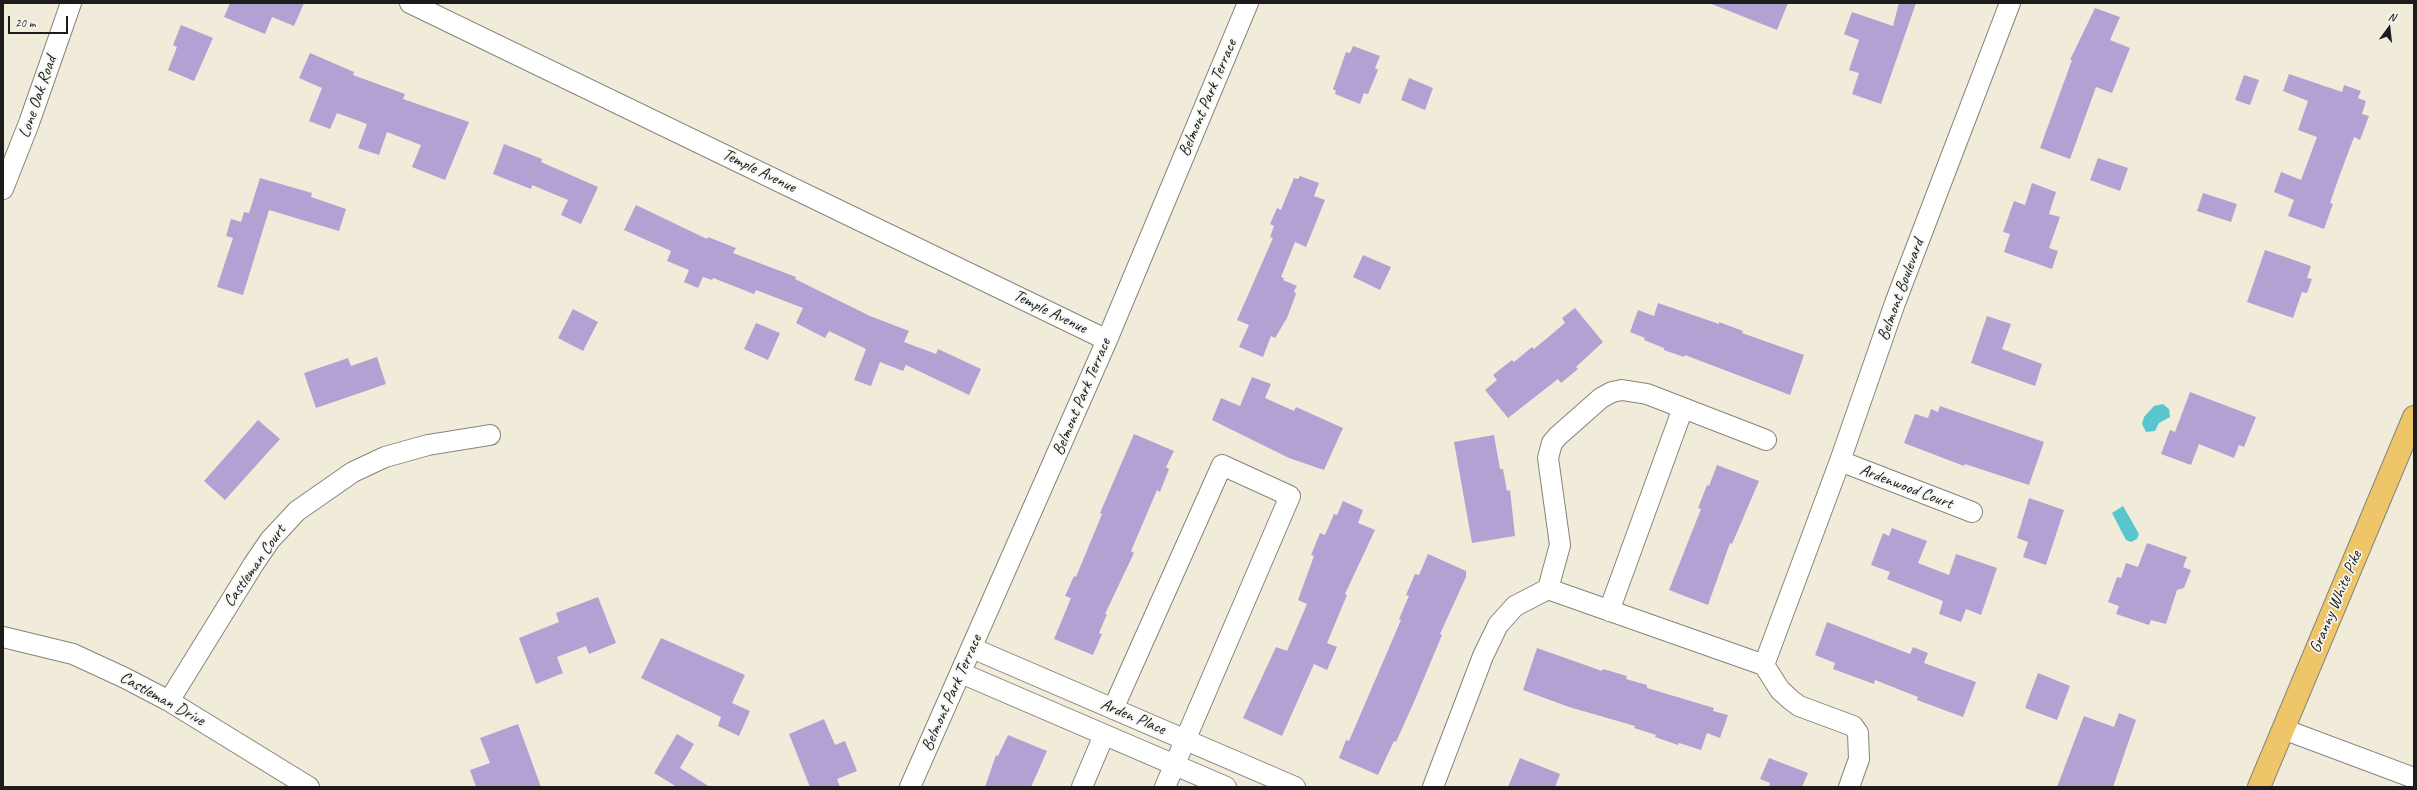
<!DOCTYPE html>
<html>
<head>
<meta charset="utf-8">
<style>
  body { margin:0 }
  #map { position:relative; width:2417px; height:790px; overflow:hidden; background:#f1ecda; font-family:Caveat,sans-serif }
  canvas { display:block }
  .frame { position:absolute; inset:0; border:4px solid #1c1c1c; pointer-events:none }
  .north { position:absolute; left:2369px; top:8px; width:40px; height:40px; -webkit-text-stroke:3px #f6f6f2; paint-order:stroke; rotate:15deg; font-size:11px; font-weight:700; line-height:16px; text-align:center; color:#1c1c1c }
  .north::after { content:''; display:block; margin:auto; width:14px; height:18px; background:#1c1c1c; clip-path:polygon(50% 0,100% 100%,50% 72%,0 100%) }
  .scale { position:absolute; left:8px; top:16px; width:60px; height:18px; box-sizing:border-box; border:2px solid #1c1c1c; border-top:0; padding-left:5px; font-size:12px; line-height:14px; white-space:nowrap; color:#1c1c1c; -webkit-text-stroke:3px #f6f6f2; paint-order:stroke }
</style>
</head>
<body>
<div id="map">
<canvas width="2417" height="790"></canvas>
<div class="frame"></div>
<div class="north">N</div>
<div class="scale">20 m</div>
</div>
<script>
const g = document.querySelector('canvas').getContext('2d');
g.lineJoin = 'round';
function fill(path, color) {
  g.fillStyle = color;
  g.fill(path, 'evenodd');
}
function poly(rows) {
  const path = new Path2D();
  for (const r of rows) {
    path.moveTo(r[0], r[1]);
    for (let i = 2; i < r.length; i += 2) path.lineTo(r[i], r[i + 1]);
  }
  return path;
}
function stroke(path, color, width, dash) {
  g.strokeStyle = color;
  g.lineWidth = width;
  g.lineCap = dash ? 'butt' : 'round';
  g.setLineDash(dash || []);
  g.stroke(path);
}
function write(font, color, halo, rows, align = 'center') {
  g.font = font + ' Caveat,sans-serif';
  g.lineWidth = 3.5;
  g.setLineDash([]);
  g.textBaseline = 'middle';
  g.strokeStyle = halo;
  g.fillStyle = color;
  for (const [text, x, y, turn = 0] of rows) {
    g.save();
    g.translate(x, y);
    g.rotate((+turn || 0) * Math.PI / 180);
    g.textAlign = isNaN(turn) ? turn : align;
    if (halo) g.strokeText(text, 0, 0);
    g.fillText(text, 0, 0);
    g.restore();
  }
}
const water = poly([
  [2163,404,2169,409,2170,417,2159,423,2155,431,2146,432,2142,424,2144,417,2154,406],
  [2123,506,2139,534,2137,539,2131,542,2126,540,2112,513]
]);
const building = poly([
  [230,3,304,3,294,26,272,17,265,34,224,17],
  [1709,3,1788,3,1777,30],
  [1899,3,1916,3,1881,104,1852,94,1859,73,1849,70,1859,40,1844,34,1852,12,1893,26],
  [2095,8,2120,17,2110,40,2130,48,2112,93,2096,87,2070,159,2040,148,2072,60,2070,60],
  [181,25,213,38,194,81,168,70,177,47,173,45],
  [1353,46,1380,56,1375,68,1378,70,1368,94,1364,93,1360,104,1335,94,1336,91,1333,89,1346,52,1350,53],
  [310,53,354,72,353,75,405,94,403,99,469,122,445,180,412,167,421,145,387,132,379,155,358,148,367,124,337,113,330,129,309,121,322,88,299,78],
  [2289,74,2342,92,2344,85,2361,91,2358,98,2366,101,2362,114,2369,116,2360,140,2354,137,2339,177,2330,203,2333,204,2324,229,2288,216,2294,200,2274,192,2281,172,2301,180,2317,137,2298,130,2308,101,2283,91],
  [2244,75,2259,80,2250,105,2235,100],
  [1409,78,1433,88,1425,110,1401,100],
  [504,144,542,159,541,162,598,187,581,224,561,215,568,200,532,185,531,189,493,174],
  [2098,158,2128,168,2120,191,2090,180],
  [1300,176,1319,183,1314,196,1325,200,1306,247,1295,242,1281,277,1284,278,1283,280,1297,286,1294,291,1296,294,1287,318,1275,338,1271,336,1263,357,1239,347,1249,325,1237,320,1273,238,1270,237,1274,226,1270,224,1277,208,1281,210,1294,178,1298,179],
  [260,178,312,193,311,197,346,209,339,231,269,210,243,295,217,287,233,238,226,236,231,219,241,222,244,212,249,213],
  [2032,183,2056,192,2049,214,2060,217,2049,248,2058,251,2052,269,2004,252,2010,234,2003,232,2014,201,2025,205],
  [2203,193,2237,204,2231,222,2197,211],
  [636,205,707,239,708,237,736,248,733,253,796,277,795,279,870,316,909,331,904,342,936,354,938,349,981,369,969,395,906,365,903,371,880,362,871,386,854,380,866,349,829,331,825,338,796,323,803,308,756,290,754,294,713,278,712,280,703,277,698,288,684,282,689,270,667,261,671,251,624,230],
  [2265,250,2311,266,2307,278,2312,279,2307,293,2302,292,2293,318,2247,302],
  [1363,255,1391,267,1380,290,1353,277],
  [1658,303,1719,324,1719,322,1743,331,1742,333,1804,355,1790,395,1685,355,1684,357,1664,350,1664,348,1644,340,1645,338,1630,332,1638,310,1654,316],
  [1575,308,1603,342,1576,367,1578,369,1561,383,1558,379,1508,418,1485,390,1497,380,1493,375,1512,360,1514,362,1532,347,1534,349,1565,323,1562,318],
  [573,309,598,322,583,351,558,338],
  [1987,316,2011,324,2002,349,2042,364,2035,386,1971,363],
  [756,323,780,333,768,360,744,349],
  [377,357,386,384,316,408,304,373,348,358,351,366],
  [1252,377,1271,384,1265,398,1294,411,1296,407,1343,428,1324,470,1289,458,1212,420,1221,398,1240,406],
  [2190,392,2256,417,2244,447,2239,445,2234,458,2199,444,2191,465,2161,454,2170,430,2175,432],
  [1940,406,2044,442,2029,485,1965,464,1964,466,1904,443,1915,414,1928,418,1931,409,1938,412],
  [258,420,280,439,225,500,204,481],
  [1134,434,1174,451,1166,467,1169,469,1160,492,1157,490,1131,551,1134,553,1105,614,1107,614,1099,633,1102,634,1093,655,1054,639,1071,598,1065,596,1074,576,1076,577,1102,514,1100,513],
  [1494,435,1500,469,1503,469,1507,491,1510,490,1515,536,1472,543,1454,442],
  [1717,465,1759,481,1732,544,1730,543,1708,605,1669,590,1701,509,1698,508,1707,485,1709,486],
  [2029,498,2064,510,2046,565,2023,557,2028,542,2017,538],
  [1343,501,1363,510,1358,523,1375,530,1345,594,1347,595,1327,643,1337,647,1327,670,1314,664,1282,736,1243,718,1276,647,1287,651,1307,604,1298,600,1314,556,1311,555,1320,533,1325,535,1334,514,1337,515],
  [1892,528,1927,541,1918,563,1949,575,1956,554,1997,568,1981,615,1966,609,1961,622,1939,614,1943,601,1887,579,1890,572,1871,565,1883,533,1889,536],
  [2147,543,2187,557,2183,567,2191,570,2184,588,2177,590,2166,624,2151,620,2149,625,2116,614,2119,606,2108,602,2117,577,2121,578,2126,563,2138,567],
  [1428,554,1466,571,1466,577,1440,634,1442,635,1414,702,1396,742,1394,741,1378,775,1339,758,1346,740,1349,741,1401,620,1399,619,1409,596,1406,595,1415,574,1419,575],
  [598,597,616,643,589,654,586,646,557,657,563,673,536,684,519,638,559,622,556,613],
  [1827,622,1910,654,1913,647,1928,653,1924,663,1976,682,1963,717,1917,700,1918,697,1875,680,1874,684,1833,669,1835,663,1815,655],
  [661,638,745,675,732,703,750,711,739,736,718,726,721,717,641,678],
  [1537,648,1602,671,1603,669,1627,676,1626,679,1647,685,1647,688,1714,708,1713,711,1728,715,1720,738,1707,733,1701,750,1679,743,1678,745,1655,737,1656,735,1634,728,1635,726,1569,707,1523,690],
  [2038,673,2070,686,2057,720,2025,708],
  [2119,713,2136,720,2113,787,2057,787,2084,716,2114,727],
  [824,719,835,745,845,741,857,771,837,779,840,787,810,787,789,734],
  [518,724,541,787,476,787,470,770,490,763,480,738],
  [677,734,694,744,680,768,710,787,677,787,654,773],
  [1008,735,1047,751,1031,787,985,787,996,755,998,756],
  [1520,758,1560,774,1555,787,1508,787],
  [1769,758,1808,773,1802,787,1769,787,1770,783,1760,779]
]);
const minor = poly([
  [410,3,1107,340],
  [3,189,29,123,71,3],
  [1840,461,1972,512],
  [1548,589,1764,665,1780,690,1791,700,1799,706,1853,726,1858,733,1859,759,1849,787],
  [1609,611,1683,408],
  [3,637,73,654,125,678,169,701,309,787],
  [972,648,1295,787],
  [1764,665,1840,461,1895,303,2010,3],
  [961,673,1226,787],
  [169,701,253,565,270,540,297,511,353,472,385,457,428,445,490,435],
  [1113,709,1222,465,1290,496,1165,787],
  [2283,729,2414,778],
  [910,787,1107,340,1248,3],
  [1082,787,1104,735],
  [1433,787,1483,656,1498,625,1515,606,1548,589,1560,545,1548,458,1552,443,1558,436,1601,398,1612,392,1622,390,1647,394,1766,440]
]);
const major = poly([
  [2259,787,2414,417]
]);
const streetNames = [
  ["Lone Oak Road",38,97,-71],
  ["Belmont Park Terrace",1208,98,-67],
  ["Temple Avenue",759,171,26],
  ["Belmont Boulevard",1901,290,-70],
  ["Temple Avenue",1050,312,26],
  ["Belmont Park Terrace",1082,397,-67],
  ["Ardenwood Court",1906,487,21],
  ["Castleman Court",255,566,-55],
  ["Granny White Pike",2336,602,-67],
  ["Belmont Park Terrace",952,693,-66],
  ["Castleman Drive",162,699,29],
  ["Arden Place",1133,717,23]
];
fill(water, '#58c5cf');
fill(building, '#b1a2d3');
stroke(minor, '#86847b', 22);
stroke(major, '#86847b', 24);
stroke(minor, '#fff', 20);
stroke(major, '#eec569', 22);
write('17px', '#1c1c1c', '#f6f6f2', streetNames);
</script>
</body>
</html>
